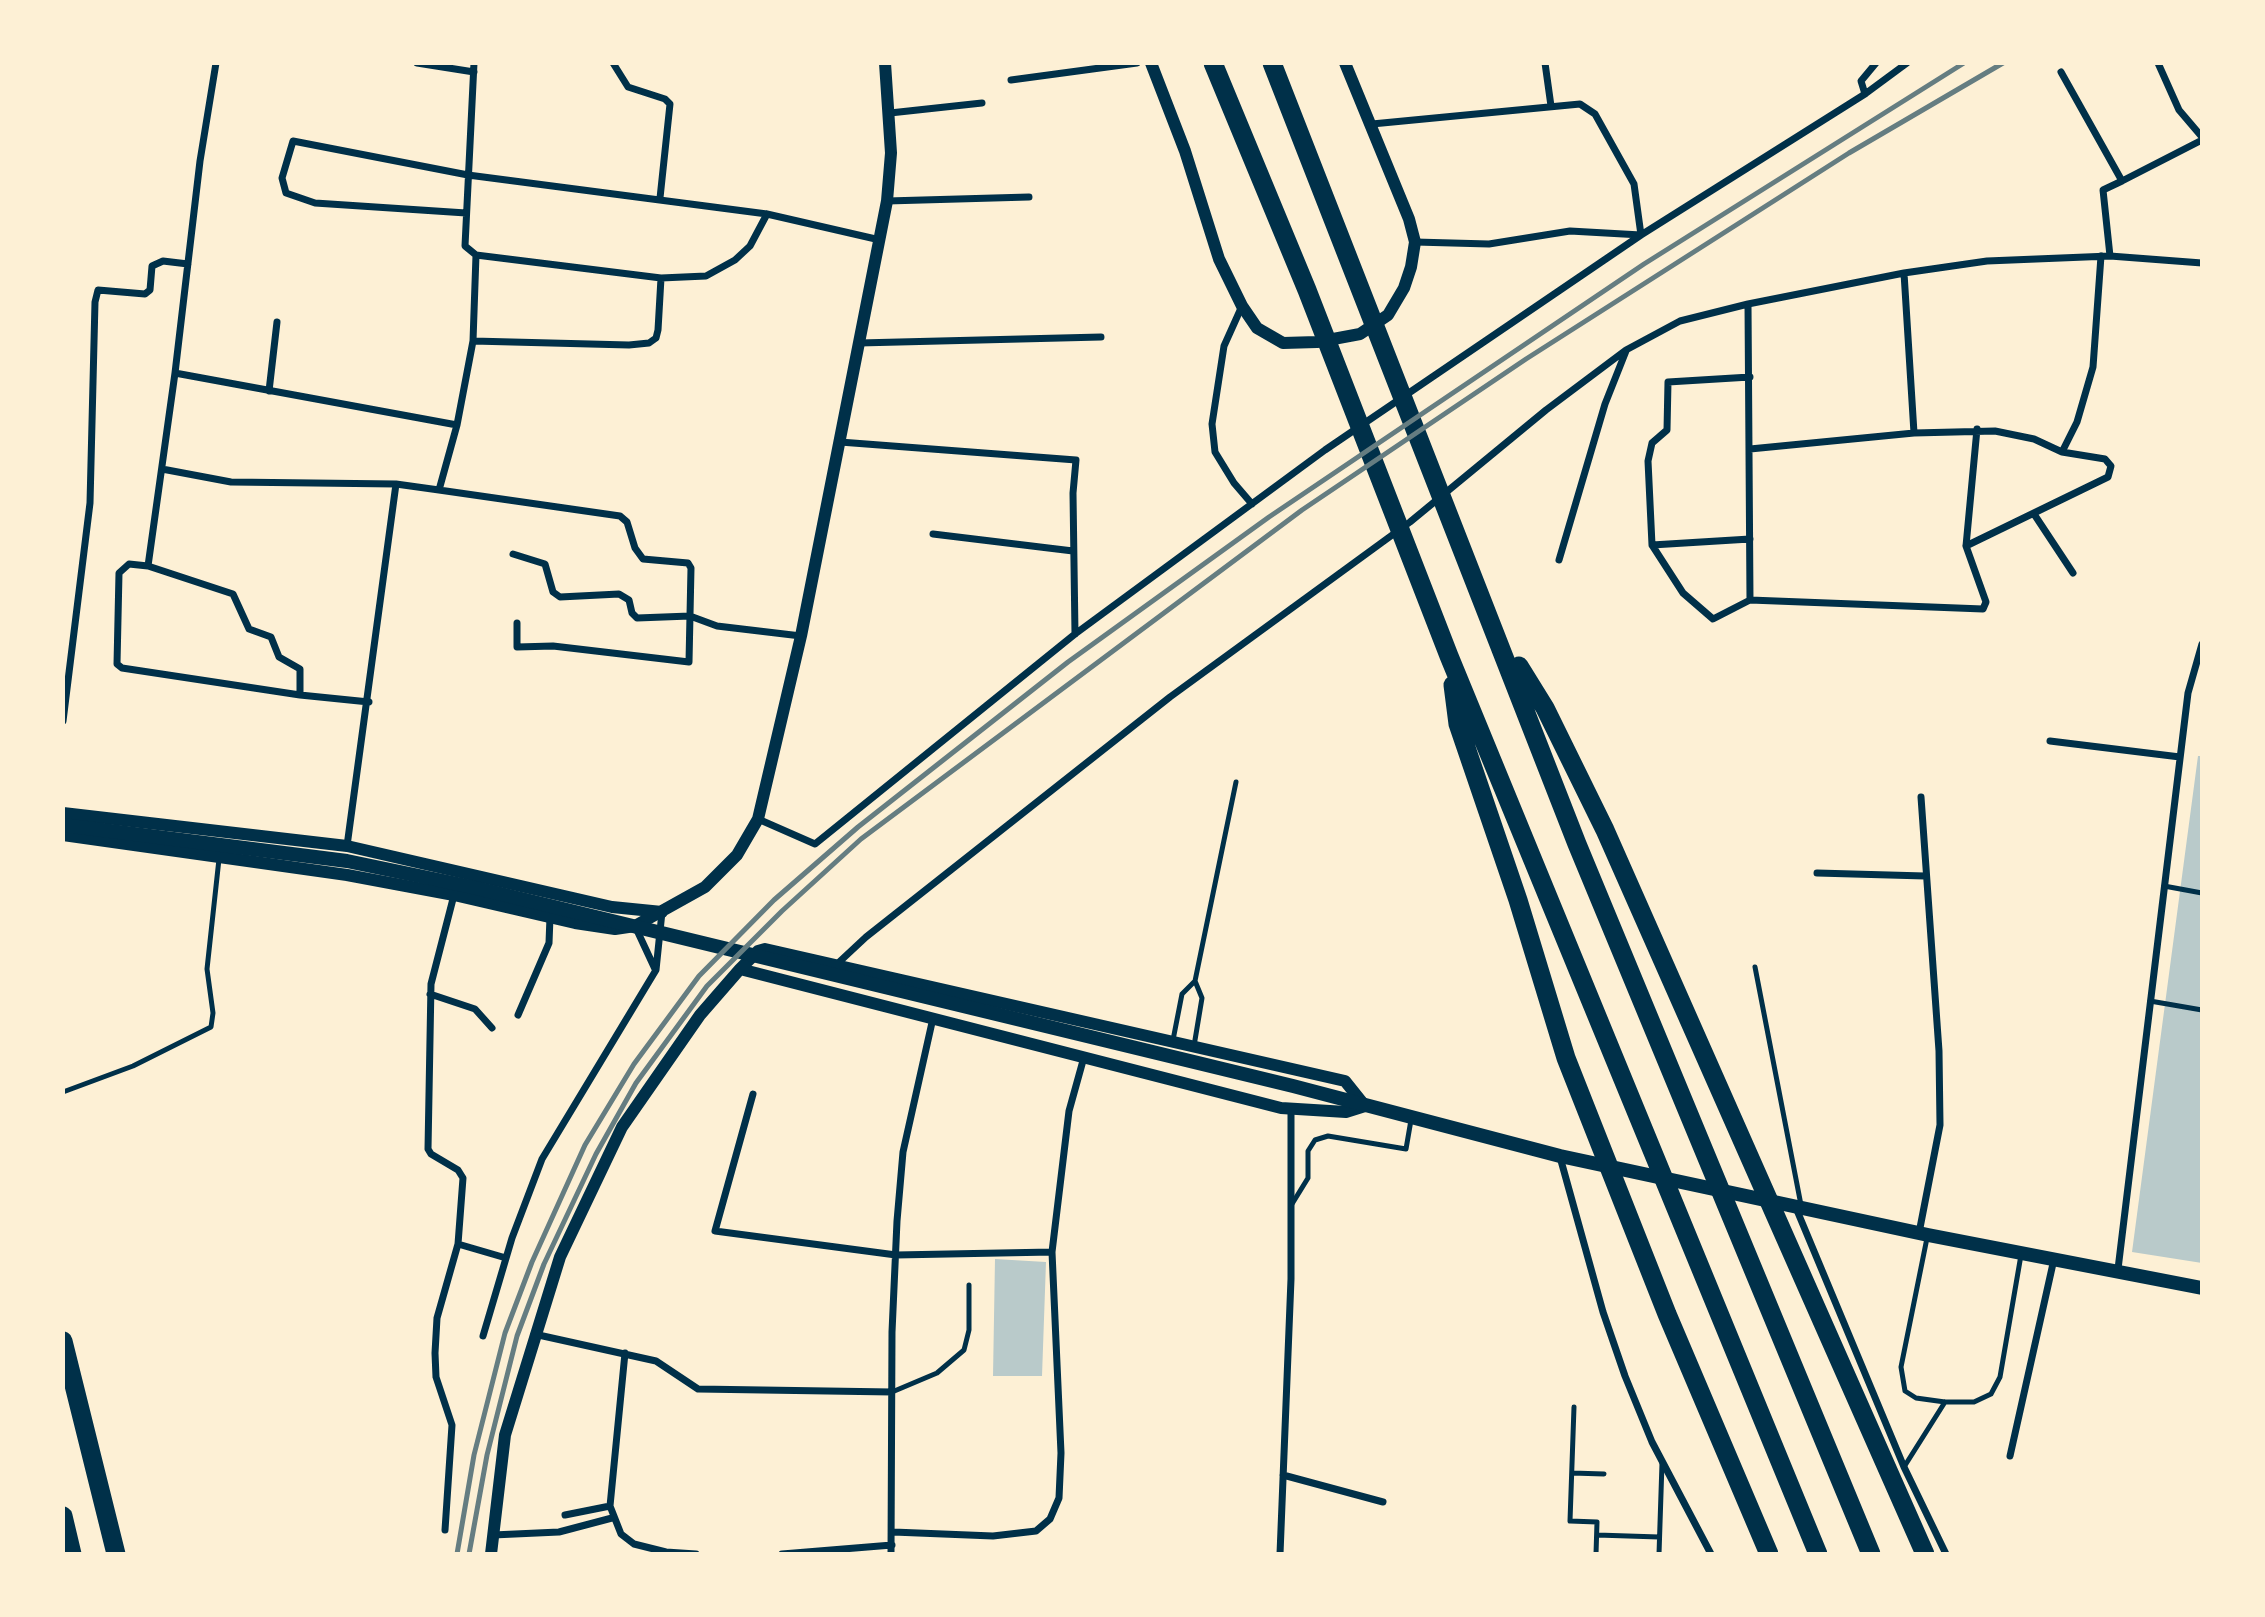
<!DOCTYPE html>
<html>
<head>
<meta charset="utf-8">
<style>
  body { margin:0 }
  #map { position:relative; width:2265px; height:1617px; overflow:hidden; background:#fdf0d5; font-family:Signika,sans-serif }
  canvas { display:block }
  .frame { position:absolute; inset:0; border:65px solid #fdf0d5; pointer-events:none }
</style>
</head>
<body>
<div id="map">
<canvas width="2265" height="1617"></canvas>
<div class="frame"></div>
</div>
<script>
const g = document.querySelector('canvas').getContext('2d');
g.lineJoin = 'round';
function fill(path, color) {
  g.fillStyle = color;
  g.fill(path, 'evenodd');
}
function poly(rows) {
  const path = new Path2D();
  for (const r of rows) {
    path.moveTo(r[0], r[1]);
    for (let i = 2; i < r.length; i += 2) path.lineTo(r[i], r[i + 1]);
  }
  return path;
}
function stroke(path, color, width, dash) {
  g.strokeStyle = color;
  g.lineWidth = width;
  g.lineCap = dash ? 'butt' : 'round';
  g.setLineDash(dash || []);
  g.stroke(path);
}
const green = poly([
  [2198,756,2202,756,2202,1263,2132,1252],
  [995,1259,1046,1262,1042,1376,993,1376]
]);
const service = poly([
  [2164,886,2202,893],
  [1755,967,1801,1205],
  [2150,1001,2202,1010],
  [1173,1040,1182,994,1195,981],
  [1194,1046,1202,998,1195,981,1236,782],
  [63,1092,133,1066,211,1027,213,1013,207,969,219,859],
  [1292,1204,1308,1178,1308,1151,1315,1140,1328,1136,1406,1149,1411,1120],
  [1927,1238,1901,1367,1905,1391,1916,1398,1945,1402,1974,1402,1991,1394,2000,1377,2021,1255],
  [892,1392,937,1373,964,1350,969,1330,969,1285],
  [1574,1407,1570,1521,1597,1522,1596,1554],
  [1904,1467,1945,1402],
  [1572,1473,1604,1474],
  [1597,1535,1659,1537],
  [1659,1554,1662,1463]
]);
const minor = poly([
  [216,63,200,161,175,373,148,566,129,564,119,573,117,664,122,668,300,695,369,702],
  [417,63,474,72],
  [613,63,628,87,665,99,670,104,660,198],
  [1545,63,1551,106],
  [2158,63,2179,110,2202,137],
  [2061,72,2122,181,2202,140],
  [1011,80,1137,63],
  [1865,94,1861,81,1876,63],
  [890,113,982,103],
  [1372,124,1580,104,1595,114,1634,184,1641,235,1570,231,1489,244,1415,242],
  [887,201,1029,197],
  [466,213,315,203,286,193,282,178,293,141,468,175,767,214,880,240],
  [476,255,661,278],
  [2110,256,2103,190,2122,181],
  [1904,273,1914,433,1995,431,2034,439,2062,452,2077,422,2093,367,2101,256],
  [1748,304,1750,600,1983,609,1986,602,1966,546,1977,429],
  [1242,306,1224,346,1212,424,1215,452,1234,483,1252,504],
  [473,341,629,345,649,343,656,338,658,330,661,278,706,276,735,260,750,246,767,214],
  [859,343,1101,337],
  [175,373,457,425],
  [1750,377,1668,382,1667,430,1652,443,1648,461,1652,545,1683,593,1713,619,1750,600],
  [269,391,277,322],
  [840,442,1076,460,1073,493,1075,634],
  [1750,449,1914,433],
  [162,469,231,482,396,484],
  [439,490,620,516,627,522,635,548,643,559,688,563,691,568,689,662,553,646,517,647,517,623],
  [2034,514,2073,573],
  [933,534,1073,551],
  [1652,545,1750,539],
  [1966,546,2108,477,2111,466,2105,459,2062,452],
  [513,554,545,564,553,592,560,597,619,594,629,600,632,613,637,618,690,616,717,626,801,636],
  [1559,560,1605,404,1626,351],
  [148,566,233,594,249,629,271,637,279,657,300,669,300,695],
  [63,721,90,503,95,302,98,290,145,294,150,290,152,266,163,261,188,264],
  [2050,741,2180,757],
  [758,819,815,844,1075,634,1325,450,1641,235,1865,94,1907,63],
  [347,846,396,484,439,490,457,425,473,341,476,255,465,246,474,63],
  [1817,873,1925,876],
  [635,926,655,969],
  [836,965,866,937,1170,697,1410,522,1546,410,1626,350,1680,321,1748,304,1904,273,1987,261,2110,256,2202,263],
  [430,994,475,1009,492,1028],
  [518,1015,549,943,550,917],
  [753,1094,715,1231,896,1255,1052,1252],
  [1560,1157,1603,1312,1625,1376,1652,1442,1711,1554],
  [1796,1208,1904,1467,1946,1554],
  [1919,1233,1940,1125,1939,1051,1921,797],
  [458,1244,506,1258],
  [2118,1269,2188,693,2202,644],
  [534,1334,656,1361,698,1389,892,1392],
  [483,1336,512,1238,542,1159,656,970,662,912],
  [2010,1456,2054,1259],
  [1283,1475,1383,1502],
  [610,1506,625,1353],
  [565,1515,610,1506,621,1534,634,1544,666,1552,696,1554],
  [445,1530,452,1425,436,1377,435,1353,437,1318,458,1244,463,1178,458,1170,431,1154,428,1149,431,984,454,895],
  [893,1532,993,1536,1036,1531,1050,1519,1059,1498,1061,1453,1052,1252,1069,1111,1084,1057],
  [493,1535,559,1532,612,1518],
  [782,1554,892,1545],
  [891,1554,892,1332,897,1221,903,1152,933,1018],
  [1280,1554,1291,1279,1291,1109]
]);
const tertiary = poly([
  [1151,63,1185,151,1219,259,1242,306,1257,328,1283,343,1317,342,1360,334,1388,315,1404,288,1411,267,1415,242,1409,219,1345,63],
  [63,813,347,846,612,907,662,912],
  [63,835,347,875,454,895,575,923,615,929,635,926,705,887,737,855,758,819,801,636,887,201,891,153,885,63],
  [491,1554,505,1435,560,1257,622,1127,700,1015,740,969,758,951,765,949,1345,1081,1365,1106,1346,1112,1281,1108,740,969]
]);
const secondary = poly([
  [63,825,347,861,472,887,1293,1086,1560,1156,1928,1235,2202,1288]
]);
const motorway = poly([
  [1213,63,1307,290,1449,656,1818,1554],
  [1272,63,1577,844,1871,1554],
  [1519,666,1545,708,1605,830,1925,1554],
  [1453,685,1458,724,1518,900,1566,1058,1667,1314,1769,1554],
  [63,1341,116,1554],
  [63,1516,72,1554]
]);
const rail = poly([
  [457,1554,474,1455,505,1333,532,1262,585,1145,634,1064,699,976,774,900,858,827,1068,662,1269,517,1644,264,1964,63],
  [469,1554,487,1455,517,1336,544,1264,596,1154,636,1083,707,986,782,911,861,839,1302,510,1526,359,1849,153,2003,63]
]);
fill(green, '#b9caca');
stroke(service, '#003049', 5);
stroke(minor, '#003049', 7);
stroke(tertiary, '#003049', 12);
stroke(secondary, '#003049', 14);
stroke(motorway, '#003049', 19);
stroke(rail, '#657d81', 5);
</script>
</body>
</html>
